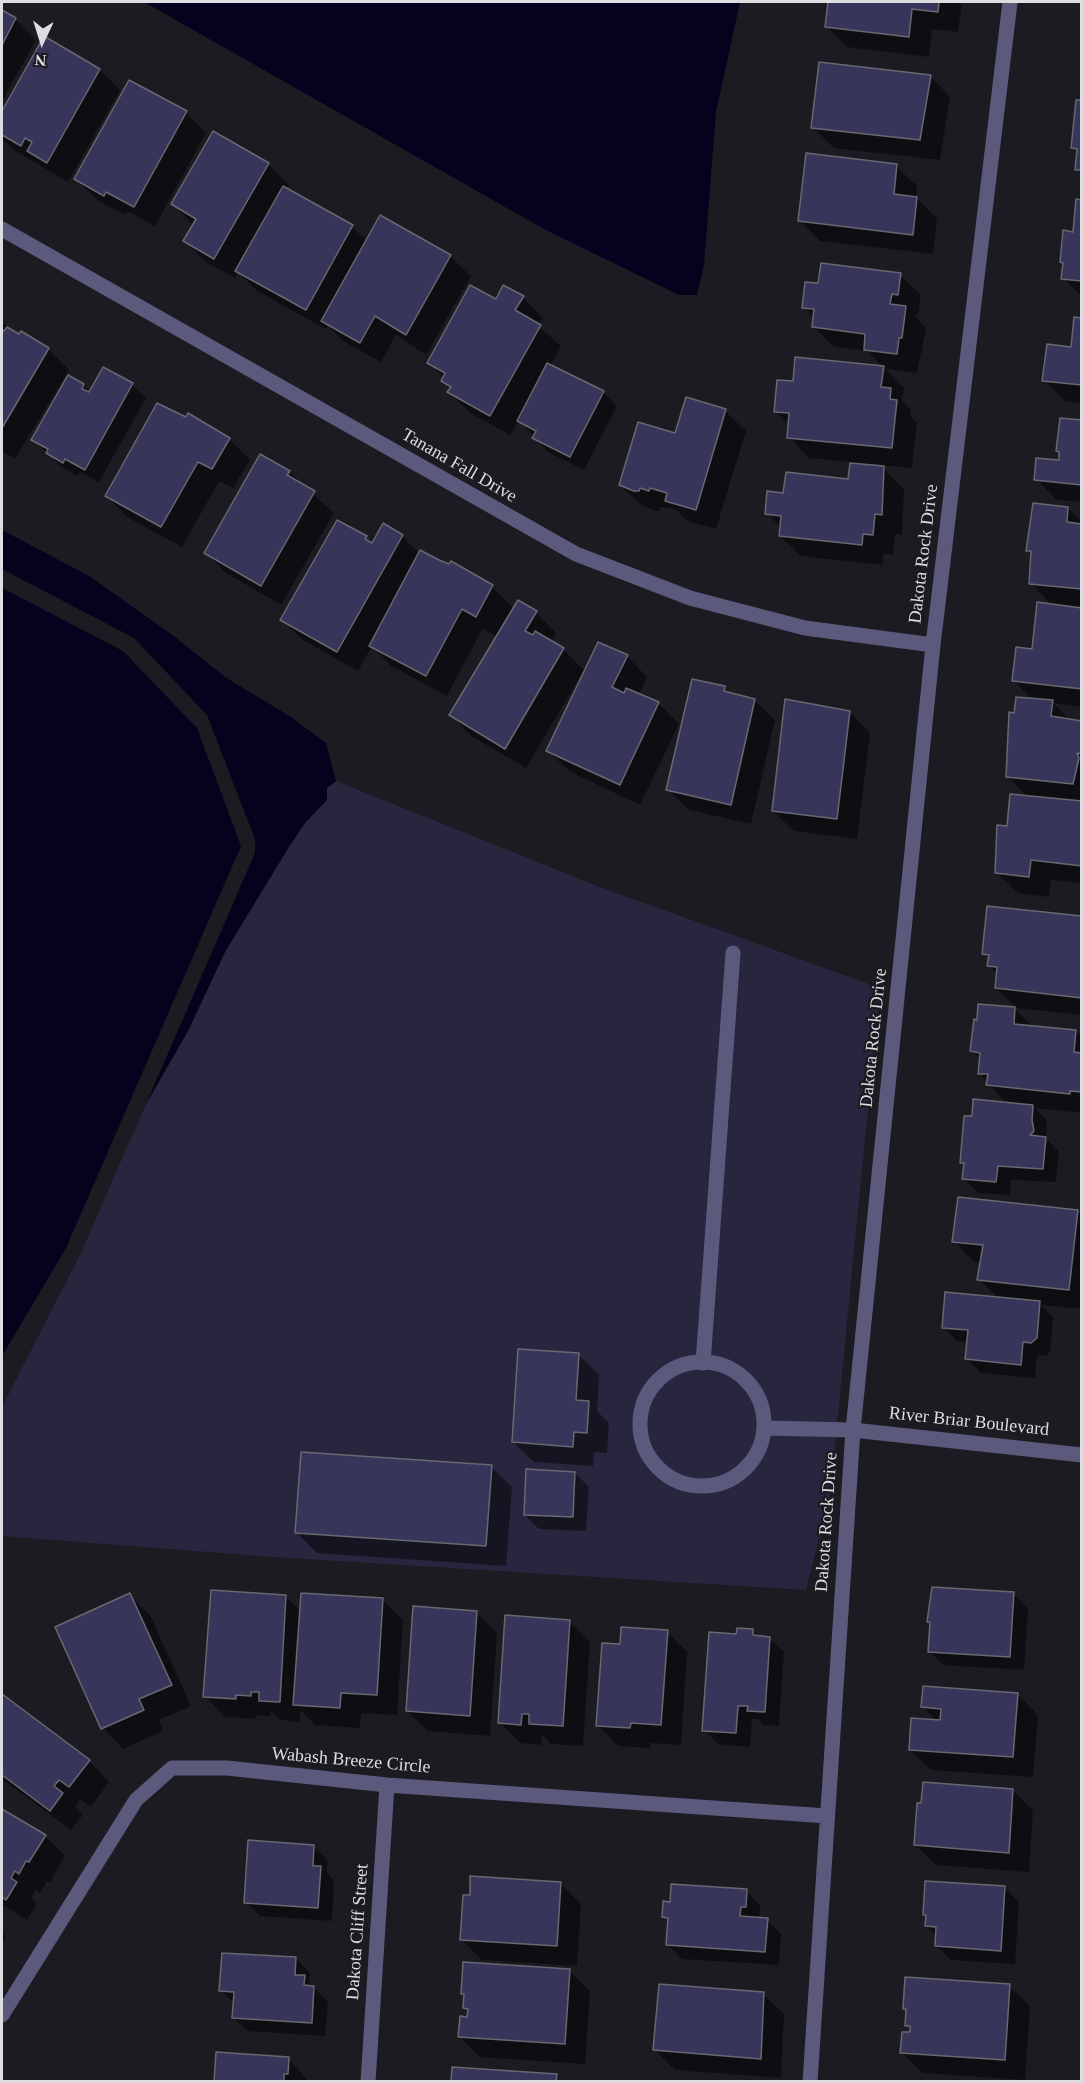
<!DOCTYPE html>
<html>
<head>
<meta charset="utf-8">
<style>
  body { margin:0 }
  #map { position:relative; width:1083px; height:2083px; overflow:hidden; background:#1c1b22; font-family:Georgia,serif }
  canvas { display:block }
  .frame { position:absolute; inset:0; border:3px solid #dddde2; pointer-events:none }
  .north { position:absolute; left:12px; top:12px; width:60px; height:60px; -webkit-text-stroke:4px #1c1b22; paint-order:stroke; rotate:184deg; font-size:16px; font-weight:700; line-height:24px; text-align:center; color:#dddde2 }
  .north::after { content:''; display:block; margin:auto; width:21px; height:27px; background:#dddde2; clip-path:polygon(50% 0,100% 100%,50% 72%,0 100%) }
</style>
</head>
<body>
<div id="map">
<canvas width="1083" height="2083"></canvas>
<div class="frame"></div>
<div class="north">N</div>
</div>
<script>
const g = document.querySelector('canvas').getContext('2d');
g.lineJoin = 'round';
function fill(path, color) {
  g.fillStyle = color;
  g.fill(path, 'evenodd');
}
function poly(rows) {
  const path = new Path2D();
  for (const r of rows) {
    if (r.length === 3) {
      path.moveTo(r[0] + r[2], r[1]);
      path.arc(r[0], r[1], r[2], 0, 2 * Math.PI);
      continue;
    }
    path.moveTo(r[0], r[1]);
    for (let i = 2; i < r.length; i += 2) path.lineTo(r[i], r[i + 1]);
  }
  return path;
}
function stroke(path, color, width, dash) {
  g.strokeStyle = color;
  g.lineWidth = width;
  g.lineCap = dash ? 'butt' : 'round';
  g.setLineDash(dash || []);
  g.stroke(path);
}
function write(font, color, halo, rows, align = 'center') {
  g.font = font + ' Georgia,serif';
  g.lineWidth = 5;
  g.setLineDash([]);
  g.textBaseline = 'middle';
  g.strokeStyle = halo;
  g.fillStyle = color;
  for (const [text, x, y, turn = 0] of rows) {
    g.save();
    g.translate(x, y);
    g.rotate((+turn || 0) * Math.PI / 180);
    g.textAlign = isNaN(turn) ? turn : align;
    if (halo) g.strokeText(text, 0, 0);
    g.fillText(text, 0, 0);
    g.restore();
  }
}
const green = poly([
  [336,781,597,886,880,988,830,1495,806,1590,273,1557,2,1536,2,1407,80,1255,146,1104,188,1031,225,952,287,850,305,823,327,800,327,788]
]);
const water = poly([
  [144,2,740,2,716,112,704,265,697,295,679,295,544,229],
  [2,530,89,576,171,634,225,677,291,717,326,743,336,781,327,788,327,800,305,823,287,850,225,952,188,1031,146,1104,255,853,255,839,207,715,134,638,2,569],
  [2,588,123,651,197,728,241,846,66,1248,2,1356]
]);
const shadow = poly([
  [830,2,962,2,958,32,932,29,929,57,847,47,827,27],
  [2,11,15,19,36,40,2,101],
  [45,39,100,70,120,90,68,182,14,150,2,138,2,115],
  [930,76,950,97,940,160,834,148,813,128],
  [186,112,206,133,155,226,127,211,125,215,97,200,76,179],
  [268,164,289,185,286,190,352,227,367,241,450,256,471,276,426,355,396,335,381,362,343,341,328,326,326,329,257,291,238,272,235,278,206,262,185,241,193,225,173,204],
  [896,166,917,186,916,197,937,219,933,254,820,241,800,221],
  [1082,201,1082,297,1063,278],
  [900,275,921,295,918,315,913,314,926,328,917,373,885,369,904,388,902,401,911,410,910,416,917,422,912,468,880,465,904,489,902,535,895,534,893,555,883,554,883,565,801,556,780,536,781,528,767,513,850,480,851,462,809,458,789,437,790,426,775,411,794,383,797,359,884,368,867,351,834,347,814,327,815,318,804,307,819,285],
  [523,298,543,318,538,326,561,346,550,366,603,392,617,406,584,470,548,452,519,421,510,435,470,413,449,392,451,389,442,381,444,378,429,362,496,301],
  [1082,320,1082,403,1065,401,1044,380,1072,349],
  [2,322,10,330,48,349,69,370,15,459,2,451],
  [104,369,132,385,146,398,99,482,80,472,77,476,62,467,33,440,83,385,90,392],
  [725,411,746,431,716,529,687,521,675,509,660,507,659,511,656,511,641,505,620,485,676,435],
  [1082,421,1082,502,1057,500,1036,479,1060,462],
  [229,439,250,460,233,488,219,481,182,547,127,517,107,496],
  [289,472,334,513,281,605,226,573,205,552],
  [1068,508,1082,522,1082,707,1053,703,1071,721,1082,722,1082,883,1051,880,1049,897,1018,893,997,873,1008,827,1028,797,1007,776,1015,714,1033,700,1014,681,1033,651,1053,606,1031,583,1032,555,1028,550],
  [338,522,366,538,373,545,402,536,420,554,492,587,514,609,536,613,556,633,551,642,563,649,584,670,526,768,471,736,451,715,497,637,483,628,447,696,391,666,372,646,358,671,303,640,282,620],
  [627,656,647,677,639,695,658,703,679,724,640,805,569,771,548,751],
  [724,688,730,694,754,700,775,720,751,824,689,810,668,790],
  [850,712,870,733,857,839,794,831,773,811],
  [1082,918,1082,1015,1017,1008,996,988,998,974,989,965,990,959,984,953],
  [1015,1009,1033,1027,1076,1031,1082,1037,1082,1113,1035,1108,1047,1120,1046,1138,1059,1152,1056,1182,1011,1180,1010,1195,978,1193,964,1179,965,1165,962,1162,973,1118,1006,1103,979,1073,981,1059,972,1051],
  [1077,1211,1082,1215,1082,1309,1041,1305,1053,1317,1050,1352,1046,1356,1037,1355,1035,1378,981,1373,967,1359,968,1342,957,1341,943,1327,999,1299,979,1279,982,1262,974,1262,954,1241],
  [578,1354,599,1375,597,1411,609,1423,607,1453,594,1452,593,1466,534,1462,513,1442],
  [491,1467,512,1487,506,1566,317,1553,297,1533],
  [575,1473,589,1487,586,1531,539,1529,525,1515],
  [1014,1594,1028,1608,1024,1670,943,1665,929,1651,931,1625,928,1622],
  [129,1595,150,1615,191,1706,159,1720,163,1731,123,1749,103,1728],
  [286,1597,301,1612,383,1600,403,1620,397,1715,361,1713,360,1728,315,1725,300,1710,300,1722,281,1720,271,1711,271,1716,256,1715,256,1719,225,1717,205,1696],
  [476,1612,497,1633,490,1736,428,1731,407,1711],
  [569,1621,590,1642,583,1746,551,1744,542,1734,541,1745,520,1743,500,1723],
  [752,1630,759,1637,770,1638,784,1652,779,1726,763,1725,758,1719,752,1719,750,1747,718,1744,704,1730,738,1636],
  [667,1632,687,1652,681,1745,651,1743,650,1748,618,1746,598,1725,621,1646],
  [1017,1694,1038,1715,1033,1777,931,1770,910,1750,937,1721,923,1707],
  [2,1696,89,1761,109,1782,91,1807,80,1799,75,1807,83,1815,71,1830,2,1779],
  [1013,1790,1033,1811,1029,1872,936,1865,915,1845],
  [2,1810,45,1836,65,1856,50,1882,47,1881,40,1893,36,1890,31,1898,37,1904,27,1920,2,1904],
  [313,1846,327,1860,327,1873,334,1881,332,1921,260,1916,246,1902],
  [560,1883,581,1904,577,1966,482,1960,461,1939],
  [1005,1888,1019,1902,1015,1964,951,1960,937,1946,937,1936,926,1926,927,1917,924,1914],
  [746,1891,760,1905,759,1919,767,1920,781,1934,779,1965,682,1959,668,1945,670,1923,664,1917],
  [2,1932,6,1937,2,1944],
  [296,1959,310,1973,309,1982,328,2002,325,2036,248,2031,234,2018,235,2004,221,1991],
  [569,1970,590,1991,585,2064,480,2057,460,2037,469,2018,469,2012,465,2008,466,1996,463,1993],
  [1009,1986,1030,2006,1025,2080,922,2073,902,2052,911,2034,911,2029,907,2025,908,2011,905,2008],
  [763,1994,784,2014,781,2078,675,2070,655,2050],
  [288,2058,309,2082,216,2082]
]);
const building = poly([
  [828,2,939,2,938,12,912,9,909,37,825,27,828,2],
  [2,10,16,18,2,45,2,10],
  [44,36,100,69,47,163,27,151,32,142,25,138,21,146,2,135,2,111,44,36],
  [819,62,931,75,920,140,811,128,819,62],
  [129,80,187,111,134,207,106,192,104,196,74,179,129,80],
  [1076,100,1082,100,1082,170,1075,170,1077,149,1071,148,1076,100],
  [213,131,269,163,214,259,183,241,196,219,171,204,213,131],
  [806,153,897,164,894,194,917,197,913,235,798,221,806,153],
  [283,186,353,225,306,310,235,271,283,186],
  [1076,199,1082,200,1082,281,1061,279,1063,263,1060,262,1063,230,1073,232,1076,199],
  [380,215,451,255,406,335,375,316,360,343,321,321,380,215],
  [821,263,901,273,898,295,892,294,890,304,906,306,902,338,899,338,897,354,864,350,865,334,812,327,814,309,802,308,805,282,818,283,821,263],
  [470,285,496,299,503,285,524,296,515,310,541,325,490,416,447,392,451,387,441,381,445,373,427,363,470,285],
  [1074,317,1082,318,1082,385,1042,381,1047,344,1071,347,1074,317],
  [7,327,19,334,21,331,49,348,2,428,2,330,4,331,7,327],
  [795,357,884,366,881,387,891,388,890,399,897,400,892,448,787,438,789,413,774,412,777,380,793,381,795,357],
  [547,363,604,391,570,457,532,438,536,431,517,421,547,363],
  [103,367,133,383,85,470,65,459,63,463,46,453,48,449,31,440,68,375,84,384,82,389,89,392,103,367],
  [686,397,726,409,696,510,665,501,667,493,650,488,649,491,640,488,639,491,634,491,619,485,638,422,675,433,686,397],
  [157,403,186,417,188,413,230,438,212,469,198,462,161,527,105,496,157,403],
  [1060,418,1082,420,1082,485,1034,480,1036,458,1059,460,1059,452,1056,451,1060,418],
  [260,454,290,471,287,475,315,491,261,586,204,553,260,454],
  [850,463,884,466,882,515,875,514,873,535,863,534,862,545,779,536,781,516,765,514,767,491,783,493,786,472,848,479,850,463],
  [1033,503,1068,507,1067,522,1082,524,1082,589,1029,584,1031,551,1026,551,1033,503],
  [337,520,367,536,365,539,372,543,383,523,403,535,337,652,280,620,337,520],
  [420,550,439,560,449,564,451,561,493,585,476,617,462,609,426,676,369,646,420,550],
  [518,600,537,611,525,631,533,635,535,631,564,648,505,749,449,715,518,600],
  [1037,602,1082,608,1082,689,1012,681,1016,647,1032,649,1037,602],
  [598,642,628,655,612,687,624,693,626,688,659,702,620,785,546,751,598,642],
  [692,679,725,686,724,691,755,699,731,805,666,790,692,679],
  [1016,697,1053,700,1051,716,1082,721,1082,754,1077,753,1079,758,1073,784,1006,777,1009,712,1014,713,1016,697],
  [785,699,850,711,837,819,772,811,785,699],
  [1010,794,1082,801,1082,866,1031,860,1029,877,995,873,997,825,1007,826,1010,794],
  [987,906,1082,916,1082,998,995,988,997,967,987,966,989,955,982,954,987,906],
  [978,1004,1015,1007,1014,1024,1076,1030,1074,1052,1082,1053,1082,1092,1070,1091,1070,1094,986,1085,988,1074,978,1074,980,1053,970,1051,974,1019,977,1020,978,1004],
  [973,1099,1033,1105,1032,1120,1034,1131,1030,1135,1046,1137,1043,1169,998,1166,996,1182,962,1179,964,1163,960,1163,964,1116,972,1116,973,1099],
  [958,1197,1078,1210,1069,1290,977,1280,983,1245,952,1242,958,1197],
  [945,1292,1040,1301,1037,1338,1031,1343,1023,1342,1021,1365,965,1359,968,1330,942,1328,945,1292],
  [518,1349,579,1353,576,1400,589,1401,587,1433,574,1432,573,1447,512,1442,518,1349],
  [301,1452,492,1465,486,1546,295,1533,301,1452],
  [526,1469,575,1472,573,1517,524,1515,526,1469],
  [932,1587,1014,1592,1010,1657,928,1652,930,1622,927,1622,932,1587],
  [211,1590,286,1595,280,1702,259,1701,259,1692,251,1692,251,1696,236,1695,236,1699,203,1697,211,1590],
  [130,1593,172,1685,139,1699,144,1710,101,1729,55,1627,130,1593],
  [301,1593,383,1598,377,1695,341,1693,340,1708,293,1705,301,1593],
  [413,1606,477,1611,470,1716,406,1711,413,1606],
  [505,1615,570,1620,563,1726,529,1724,529,1714,522,1714,521,1725,498,1723,505,1615],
  [621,1627,668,1630,661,1725,631,1723,630,1728,596,1726,602,1643,620,1644,621,1627],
  [737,1628,753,1629,753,1635,770,1637,765,1712,747,1711,748,1706,738,1706,736,1733,702,1731,709,1632,736,1634,737,1628],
  [923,1686,1018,1693,1013,1757,909,1750,911,1718,940,1720,941,1709,921,1707,923,1686],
  [2,1694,90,1760,69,1787,59,1780,54,1786,63,1793,50,1811,2,1775,2,1694],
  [923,1782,1013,1789,1009,1853,914,1845,917,1803,921,1803,923,1782],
  [2,1809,46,1835,29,1862,26,1861,19,1874,15,1871,11,1878,17,1882,6,1900,2,1897,2,1809],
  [248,1840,314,1845,313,1866,321,1866,318,1908,244,1903,248,1840],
  [470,1876,561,1882,557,1946,460,1940,463,1895,470,1895,470,1876],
  [925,1881,1005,1886,1001,1951,935,1946,936,1927,925,1926,926,1915,923,1915,925,1881],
  [671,1884,747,1889,746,1907,741,1907,740,1916,768,1918,765,1952,666,1945,668,1918,662,1917,663,1901,670,1902,671,1884],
  [222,1953,296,1957,295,1975,305,1975,304,1985,314,1986,312,2023,232,2018,234,1992,219,1991,222,1953],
  [463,1962,570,1969,565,2044,458,2037,460,2016,467,2017,468,2009,463,2008,464,1994,461,1994,463,1962],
  [905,1977,1010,1984,1005,2060,900,2053,902,2032,910,2032,910,2026,905,2026,906,2009,903,2009,905,1977],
  [659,1984,764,1992,761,2059,653,2050,659,1984],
  [216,2052,289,2057,288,2074,284,2074,284,2082,214,2082,216,2052],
  [452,2067,557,2074,556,2082,451,2082,452,2067]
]);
const minor = poly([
  [2,229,576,554,690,598,805,628,933,645],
  [702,1424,62],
  [703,1363,733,953],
  [764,1428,853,1430,1082,1455],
  [2,2015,136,1800,172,1768,227,1768,387,1785,827,1816],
  [368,2082,387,1785],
  [810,2082,853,1430,933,645,1010,2]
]);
const streetNames = [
  ["Tanana Fall Drive",459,466,30],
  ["Dakota Rock Drive",924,554,-83],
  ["Dakota Rock Drive",874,1038,-84],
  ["River Briar Boulevard",969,1422,6],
  ["Dakota Rock Drive",827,1522,-86],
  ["Wabash Breeze Circle",351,1761,5],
  ["Dakota Cliff Street",358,1932,-86]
];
fill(green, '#28263f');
fill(water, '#07011e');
fill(shadow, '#0007');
fill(building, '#38355b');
stroke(building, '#686870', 1.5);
stroke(minor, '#5b5a7d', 15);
write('18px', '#dddde2', '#1c1b22', streetNames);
</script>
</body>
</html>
